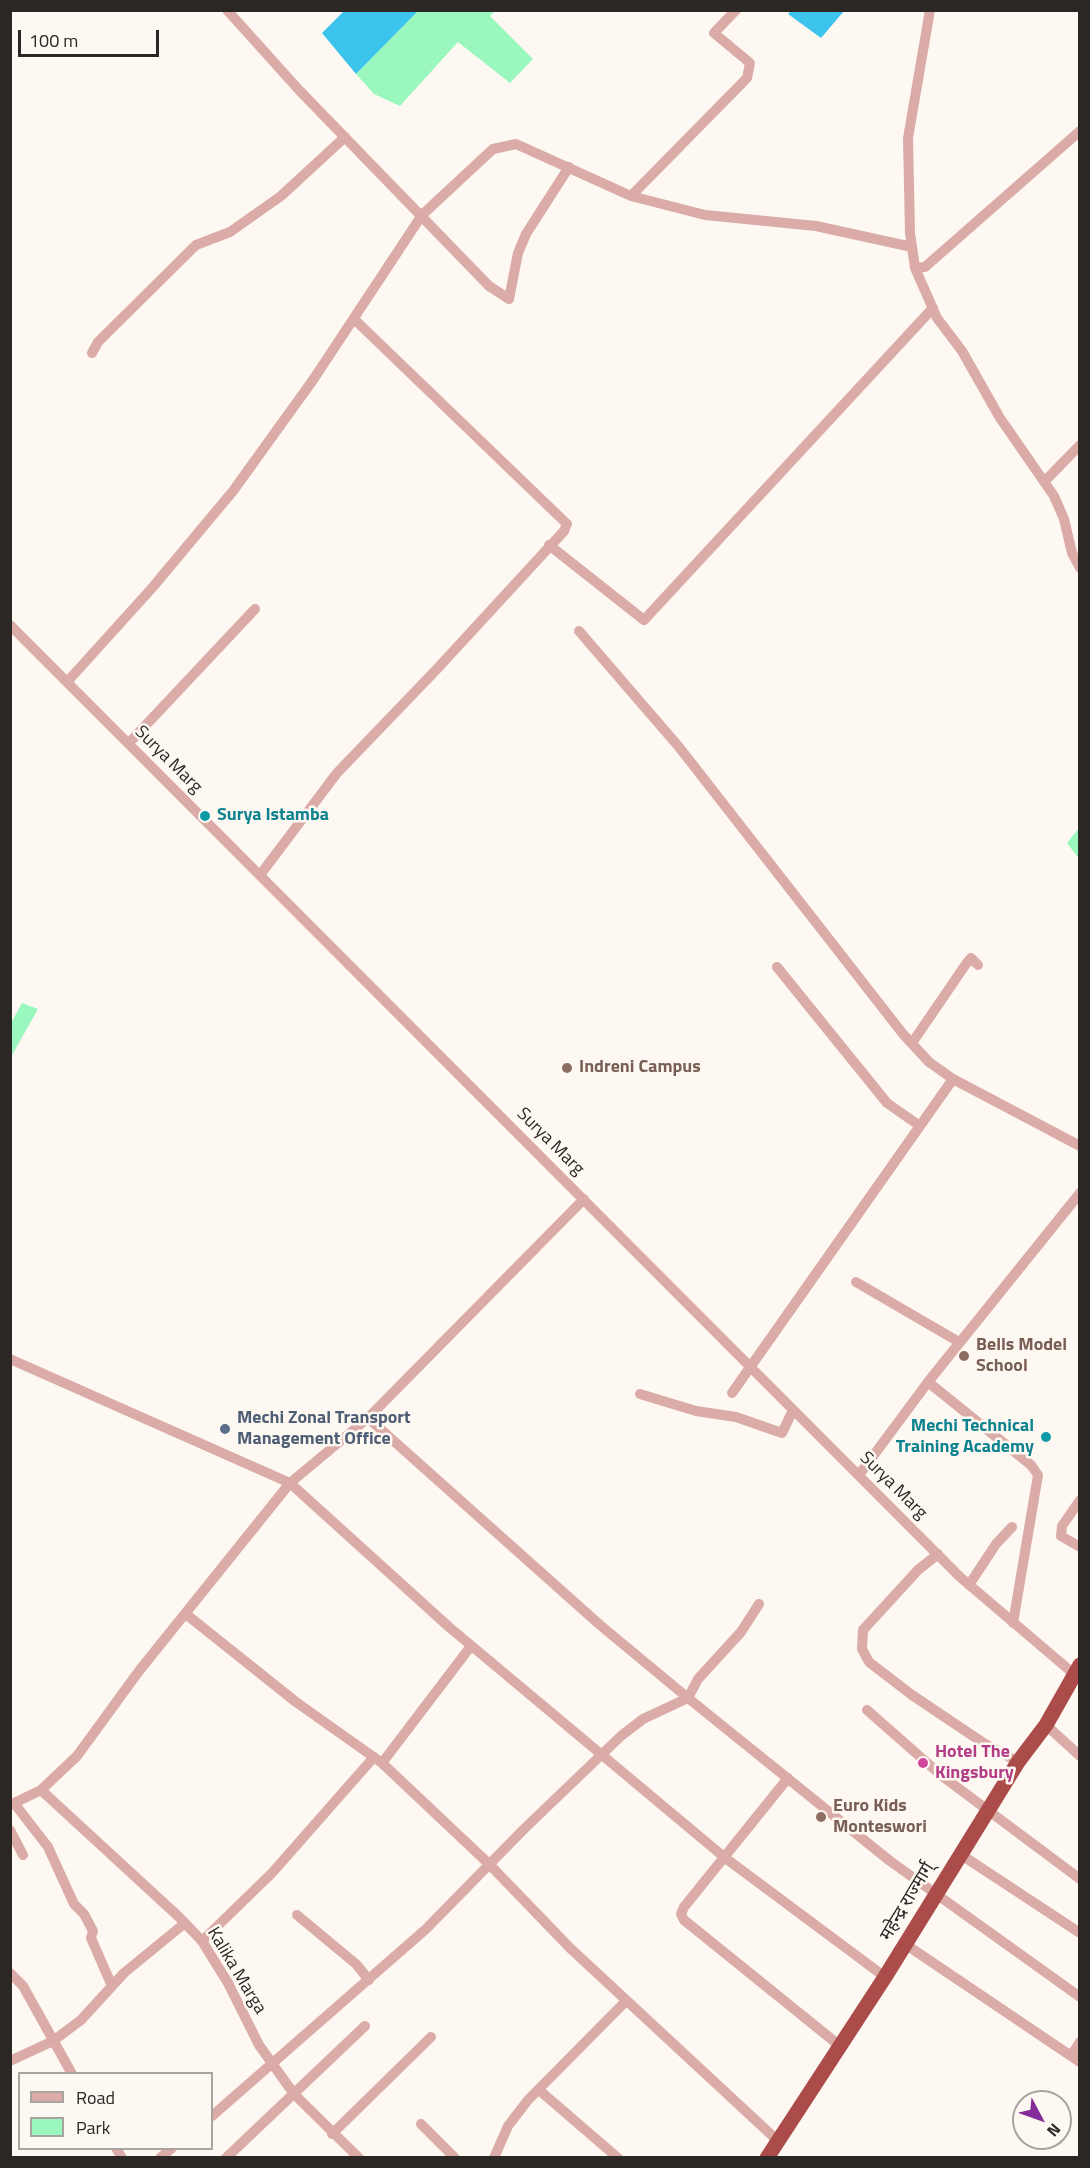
<!DOCTYPE html>
<html>
<head>
<meta charset="utf-8">
<style>
  body { margin:0 }
  #map { position:relative; width:1090px; height:2168px; overflow:hidden; background:#fef8f2; font-family:"Titillium Web",sans-serif }
  canvas { display:block }
  .frame { position:absolute; inset:0; border:12px solid #2a2724; pointer-events:none }
  .legend { position:absolute; left:18px; top:2072px; width:195px; height:78px; box-sizing:border-box; background:#fef8f2; border:2px solid #a9a4a0; margin:0; padding:8px 10px; list-style:none; font-size:18px; color:#2a2724 }
  .legend li { display:flex; align-items:center; gap:12px; height:30px }
  .legend b { width:30px; border:2px solid #a9a4a0 }
  .north { position:absolute; left:1012px; top:2090px; width:60px; height:60px; box-sizing:border-box; background:#fef8f2; border:2px solid #a9a4a0; border-radius:50%; rotate:131deg; font-size:16px; font-weight:700; line-height:24px; text-align:center; color:#2a2724 }
  .north::after { content:''; display:block; margin:auto; width:21px; height:27px; background:#842c9a; clip-path:polygon(50% 0,100% 100%,50% 72%,0 100%) }
  .scale { position:absolute; left:18px; top:30px; width:141px; height:27px; box-sizing:border-box; border:3px solid #2a2724; border-top:0; padding-left:8px; font-size:18px; line-height:21px; white-space:nowrap; color:#2a2724; -webkit-text-stroke:4px #fef8f2; paint-order:stroke }
</style>
</head>
<body>
<div id="map">
<canvas width="1090" height="2168"></canvas>
<div class="frame"></div>
<ul class="legend">
<li><b style="height:8px;background:#daaba7"></b>Road</li>
<li><b style="height:16px;background:#9af7bd"></b>Park</li>
</ul>
<div class="north">N</div>
<div class="scale">100 m</div>
</div>
<script>
const g = document.querySelector('canvas').getContext('2d');
g.lineJoin = 'round';
function fill(path, color) {
  g.fillStyle = color;
  g.fill(path, 'evenodd');
}
function poly(rows) {
  const path = new Path2D();
  for (const r of rows) {
    path.moveTo(r[0], r[1]);
    for (let i = 2; i < r.length; i += 2) path.lineTo(r[i], r[i + 1]);
  }
  return path;
}
function stroke(path, color, width, dash) {
  g.strokeStyle = color;
  g.lineWidth = width;
  g.lineCap = dash ? 'butt' : 'round';
  g.setLineDash(dash || []);
  g.stroke(path);
}
function write(font, color, halo, rows, align = 'center') {
  g.font = font + ' "Titillium Web","Noto Sans Devanagari",sans-serif';
  g.lineWidth = 5;
  g.setLineDash([]);
  g.textBaseline = 'middle';
  g.strokeStyle = halo;
  g.fillStyle = color;
  for (const [text, x, y, turn = 0] of rows) {
    g.save();
    g.translate(x, y);
    g.rotate((+turn || 0) * Math.PI / 180);
    g.textAlign = isNaN(turn) ? turn : align;
    if (halo) g.strokeText(text, 0, 0);
    g.fillText(text, 0, 0);
    g.restore();
  }
}
const green = poly([
  [418,11,495,11,490,16,533,59,510,83,458,42,400,106,374,94,356,74],
  [1079,828,1079,859,1067,843],
  [22,1003,38,1009,11,1057,11,1023]
]);
const water = poly([
  [344,11,344,10,418,11,356,74,322,33],
  [791,11,791,10,844,11,821,38,788,14]
]);
const minor = poly([
  [227,10,299,90,489,286,509,299,518,253,526,234,569,167],
  [930,10,908,138,910,233,915,268,937,318,962,351,1000,418,1054,496,1064,519,1072,553,1080,568],
  [631,196,747,78,750,63,714,33,736,10],
  [915,268,925,267,1080,131],
  [92,353,98,342,196,245,230,232,281,196,345,137],
  [1044,482,1080,445],
  [549,545,644,620,933,308],
  [10,625,960,1577,1074,1674],
  [579,631,679,747,903,1034,929,1062,953,1079,1080,1146],
  [67,682,152,588,233,491,313,380,422,215,493,149,516,144,631,196,705,215,816,226,912,247],
  [129,743,255,609],
  [260,875,337,773,436,670,564,531,567,524,354,319],
  [777,967,887,1103,920,1126],
  [912,1043,966,964,971,958,978,965],
  [856,1282,959,1342],
  [10,1359,290,1483,449,1627,724,1857,885,1977],
  [928,1382,1031,1465,1038,1475,1013,1623],
  [732,1393,953,1079],
  [640,1394,696,1411,736,1417,782,1433,793,1410],
  [368,1418,600,1625,688,1698,890,1861,1080,1997],
  [859,1475,928,1382,1080,1193],
  [1080,1500,1062,1526,1061,1536,1080,1547],
  [938,1554,918,1570,863,1630,862,1649,869,1662,912,1695,982,1742,1018,1762],
  [969,1585,996,1544,1012,1527],
  [187,1615,296,1702,382,1763,489,1864,570,1948,778,2141],
  [867,1710,942,1776,1080,1879],
  [1046,1725,1080,1756],
  [382,1763,471,1646],
  [788,1778,684,1907,681,1914,684,1920,840,2046],
  [41,1790,77,1756,139,1671,290,1483,368,1418,584,1199],
  [14,1803,48,1847,74,1904,84,1914,93,1931,91,1938,112,1986],
  [10,1805,41,1790,179,1917,202,1941,228,1983,259,2045,294,2094,359,2158],
  [10,1830,23,1855],
  [960,1854,1080,1933],
  [297,1915,356,1964,369,1980],
  [202,1941,272,1873,374,1757],
  [905,1944,1080,2062],
  [10,1973,23,1986,72,2074],
  [1071,2056,1080,2042],
  [10,2061,53,2041,81,2020,124,1973,185,1923],
  [539,2090,618,2158],
  [212,2116,426,1929,524,1829,621,1736,643,1719,688,1698,698,1679,741,1632,759,1604],
  [421,2124,455,2158],
  [332,2134,431,2037],
  [116,2148,122,2158],
  [160,2158,172,2148],
  [226,2158,365,2026],
  [494,2158,508,2126,528,2100,626,2001]
]);
const highway = poly([
  [767,2158,885,1977,1018,1762,1046,1725,1080,1665]
]);
const markers = [
  [205,816,6,"#0f9aa8"],
  [567,1068,6,"#8d6e63"],
  [964,1356,6,"#8d6e63"],
  [225,1429,6,"#5c6f8a"],
  [1046,1437,6,"#0f9aa8"],
  [923,1763,6,"#d1479c"],
  [821,1817,6,"#8d6e63"]
];
const streetNames = [
  ["Surya Marg",168,760,45],
  ["Surya Marg",550,1142,45],
  ["Surya Marg",893,1486,45],
  ["महेन्द्र राज्मार्ग्",908,1902,-59],
  ["Kalika Marga",236,1971,59]
];
const cultureNames = [
  ["Surya Istamba",217,816],
  ["Mechi Technical",1034,1427,"right"],
  ["Training Academy",1034,1448,"right"]
];
const educationNames = [
  ["Indreni Campus",579,1068],
  ["Bells Model",976,1346],
  ["School",976,1367],
  ["Euro Kids",833,1807],
  ["Monteswori",833,1828]
];
const serviceNames = [
  ["Mechi Zonal Transport",237,1419],
  ["Management Office",237,1440]
];
const hotelNames = [
  ["Hotel The",935,1753],
  ["Kingsbury",935,1774]
];
fill(green, '#9af7bd');
fill(water, '#3cc4ec');
stroke(minor, '#daaba7', 10);
stroke(highway, '#ab4c4a', 15);
for (const [x, y, r, color] of markers) {
  const dot = new Path2D();
  dot.arc(x, y, r, 0, 2 * Math.PI);
  g.fillStyle = color;
  g.fill(dot);
  stroke(dot, '#fef8f2', 2);
}
write('18px', '#2a2724', '#fef8f2', streetNames);
write('bold 18px', '#0d838f', '#fef8f2', cultureNames, 'left');
write('bold 18px', '#785e54', '#fef8f2', educationNames, 'left');
write('bold 18px', '#4e5e75', '#fef8f2', serviceNames, 'left');
write('bold 18px', '#b23c85', '#fef8f2', hotelNames, 'left');
</script>
</body>
</html>
